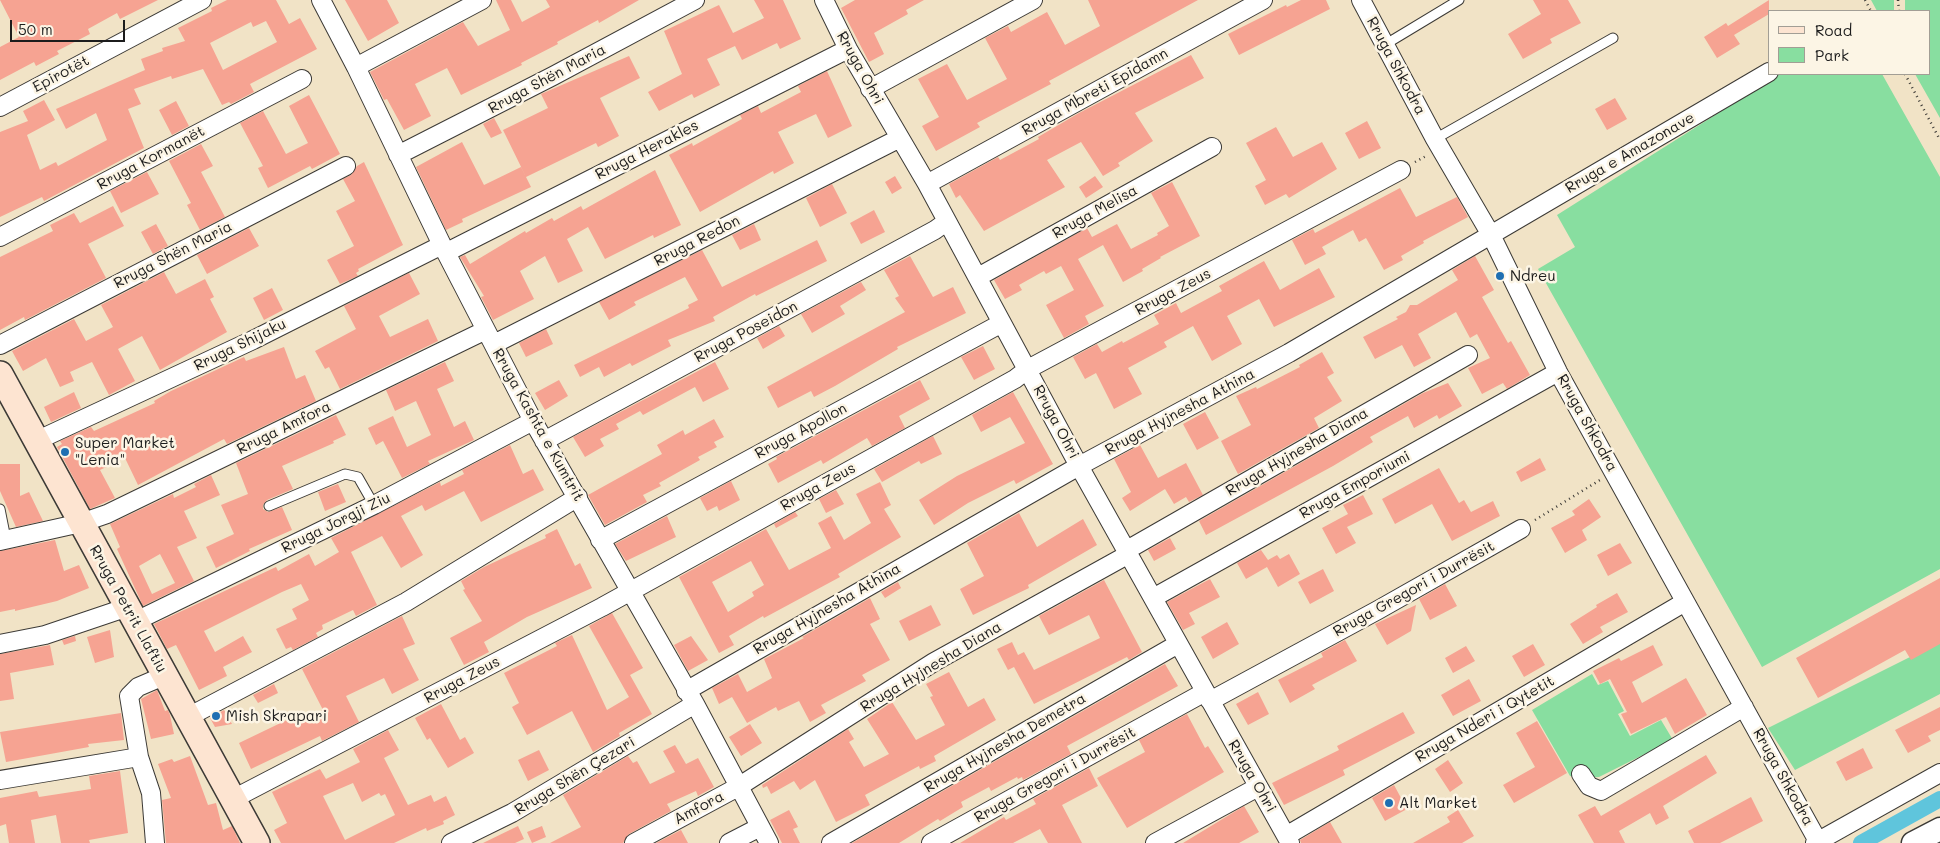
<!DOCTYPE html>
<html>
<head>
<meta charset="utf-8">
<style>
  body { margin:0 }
  #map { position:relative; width:1940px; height:843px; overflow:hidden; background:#f1e3c6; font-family:Mali,sans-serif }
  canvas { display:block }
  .legend { position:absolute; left:1768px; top:10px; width:162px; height:65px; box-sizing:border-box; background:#fcf5e5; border:1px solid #a29e95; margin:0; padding:6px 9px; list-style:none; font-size:15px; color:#1c1c1c }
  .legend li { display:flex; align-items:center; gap:10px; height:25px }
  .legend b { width:25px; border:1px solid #a29e95 }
  .scale { position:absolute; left:10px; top:20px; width:115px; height:22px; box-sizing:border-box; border:2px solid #1c1c1c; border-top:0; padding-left:6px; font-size:15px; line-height:18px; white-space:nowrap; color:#1c1c1c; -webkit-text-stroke:4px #fcf5e5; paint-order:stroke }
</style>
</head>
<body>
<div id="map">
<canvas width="1940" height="843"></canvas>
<ul class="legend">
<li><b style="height:6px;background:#fde4d1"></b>Road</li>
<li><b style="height:14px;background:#88dea0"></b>Park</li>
</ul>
<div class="scale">50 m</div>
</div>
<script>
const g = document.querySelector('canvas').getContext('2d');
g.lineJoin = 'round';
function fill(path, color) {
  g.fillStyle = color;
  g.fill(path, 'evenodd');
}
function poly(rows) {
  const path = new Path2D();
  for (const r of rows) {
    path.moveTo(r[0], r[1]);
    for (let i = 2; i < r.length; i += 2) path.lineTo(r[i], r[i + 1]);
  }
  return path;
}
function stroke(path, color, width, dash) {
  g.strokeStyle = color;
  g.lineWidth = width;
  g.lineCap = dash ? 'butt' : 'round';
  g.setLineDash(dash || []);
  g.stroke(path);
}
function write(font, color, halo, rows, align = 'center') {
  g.font = font + ' Mali,sans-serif';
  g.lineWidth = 5;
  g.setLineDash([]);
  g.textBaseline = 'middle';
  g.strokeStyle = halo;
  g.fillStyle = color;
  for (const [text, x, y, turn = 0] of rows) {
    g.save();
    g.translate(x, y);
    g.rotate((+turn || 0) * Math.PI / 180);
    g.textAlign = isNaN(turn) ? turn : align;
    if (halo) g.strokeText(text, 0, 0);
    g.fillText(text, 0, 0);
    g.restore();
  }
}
const green = poly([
  [1871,0,1894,0,1894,11,1877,11],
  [1905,0,1940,0,1940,118,1915,74,1929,74,1929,11,1905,11],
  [1780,74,1882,74,1940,177,1940,569,1762,667,1538,269,1575,247,1557,215],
  [1940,642,1940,694,1795,770,1768,728],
  [1592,674,1598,685,1608,681,1624,711,1618,714,1630,736,1661,720,1673,740,1599,777,1581,778,1570,776,1532,710]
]);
const canal = poly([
  [1861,843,1940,799]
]);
const building = poly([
  [0,0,158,0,120,19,117,13,88,29,90,34,57,51,59,54,36,66,34,62,0,80,0,47,19,37],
  [227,0,276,0,289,24,300,18,317,49,250,84,254,92,231,104,229,102,222,105,203,69,172,79,171,76,134,89,141,104,128,109,144,148,44,201,42,197,0,217,0,132,28,121,23,111,44,100,55,120,27,135,40,170,56,162,58,166,107,140,96,113,66,129,56,109,145,70,141,59,163,51,162,48,185,41,178,28,212,11,211,8],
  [266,21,277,42,223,70,210,43,251,22,253,27],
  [345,0,387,0,399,23,368,41],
  [496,0,511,0,522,22,550,7,546,0,639,0,599,23,598,20,557,42,558,44,521,63,522,65,461,95,447,68,415,84,431,116,404,130,387,99,384,100,370,72,463,22,478,46,510,30],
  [754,0,783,0,801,39,780,49,777,43,742,60,735,46,707,59,720,85,694,98,692,94,659,111,648,92,682,74,664,31,719,5,733,33,764,18],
  [855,0,924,0,906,10,908,14,874,33,884,54,869,62,841,8],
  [1088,0,1198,0,1049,81,1051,84,977,123,980,127,936,151,922,126,939,117,918,79,947,64,967,100,1007,79,985,38,1008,26,1011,32,1047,12,1065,45,1100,26],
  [1301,0,1326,0,1330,9,1239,55,1228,34,1286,5,1287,7],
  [1533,0,1568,0,1581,23,1550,39,1552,43,1523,59,1508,34,1541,14],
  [1769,0,1769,14,1734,35,1740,44,1717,58,1704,37,1726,23,1728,26],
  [1191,55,1204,78,1135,113,1153,141,1118,163,1120,166,1103,176,1081,142,1047,160,1065,187,984,231,960,195,956,198,949,184,998,157,1000,160,1039,139,1038,137,1079,113],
  [629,56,640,78,600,98,619,136,598,147,596,143,526,177,503,130,548,108,541,94],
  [827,71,852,126,828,138,816,114,778,132,794,163,774,174,773,171,700,212,669,155,692,143,693,146,742,119,740,115,758,106,761,113,801,92,798,86],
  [309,95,340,154,312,169,310,166,268,188,258,168,263,166,240,123,263,111,286,154,308,143,289,106],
  [1615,98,1627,119,1607,130,1595,109],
  [176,101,189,126,172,135,159,110],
  [494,118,502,133,491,138,483,124],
  [1367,121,1381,148,1359,159,1345,133],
  [1276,127,1293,157,1322,142,1337,169,1289,198,1286,194,1265,205,1255,186,1266,180,1246,143],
  [462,142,484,185,521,167,531,187,462,219,463,222,446,230,416,167],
  [201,144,213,166,201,172,225,217,200,230,187,205,191,203,169,161],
  [364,162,403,245,358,269,359,271,356,273,358,276,340,284,327,260,354,246,336,211,355,201,343,179,351,175,357,166],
  [655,170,681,225,654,238,653,235,605,259,588,227,567,239,583,271,558,283,545,256,520,271,534,299,493,320,481,297,484,296,460,257,465,255,470,264,525,231,526,233,552,218,554,221,581,206,583,210],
  [147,172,159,194,121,213,110,191],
  [895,176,902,188,892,194,885,182],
  [1095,176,1103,187,1086,198,1079,187],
  [1172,182,1200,236,1160,257,1161,258,1142,269,1143,271,1123,282,1103,245,1078,259,1104,306,1085,316,1089,324,1064,338,1046,305,1074,290,1061,266,1046,274,1044,271,1019,285,1022,290,1005,299,994,280,1087,228,1092,237,1117,224,1131,249,1158,235,1157,233,1169,226,1151,193],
  [832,184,847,213,820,227,806,198],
  [1400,188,1416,217,1457,197,1468,217,1423,241,1424,243,1401,256,1403,260,1384,270,1366,238,1359,242,1353,230,1322,247,1326,254,1305,265,1292,240,1313,229,1315,233],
  [113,206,124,226,88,244,106,278,25,320,24,317,0,330,0,257,53,231,50,225,74,213,80,223],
  [874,210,885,232,861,244,850,223],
  [156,224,168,246,153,254,141,232],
  [754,224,761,240,740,250,732,235],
  [249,228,259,246,207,274,197,255],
  [817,240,827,261,756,296,755,294,713,317,715,321,668,340,671,346,632,366,630,363,604,377,599,367,580,377,574,365,689,308,688,305,698,300,685,277,634,302,636,305,609,320,599,302,702,250,722,287],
  [910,256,933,297,953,287,966,313,897,347,898,349,835,386,814,397,811,391,778,408,767,387,905,312,895,298,899,296,884,270],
  [1475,256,1494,290,1482,297,1508,343,1511,341,1530,375,1507,389,1503,383,1482,394,1468,368,1490,358,1477,334,1470,338,1456,312,1418,334,1431,358,1414,367,1402,345,1375,359,1363,337,1398,319,1396,317,1406,312,1410,305,1417,305,1458,280,1452,270],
  [1264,261,1280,290,1319,268,1335,297,1274,327,1259,299,1227,316,1242,344,1212,361,1193,326,1164,342,1167,347,1128,368,1142,394,1114,409,1096,373,1085,379,1073,357,1097,344,1102,352,1122,341,1123,343,1159,324,1154,315,1176,303,1181,313,1222,291,1219,286],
  [164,272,176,294,205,279,214,297,210,299,227,332,160,370,142,336,118,349,135,381,109,395,92,362,70,372,74,381,60,387,46,358,23,371,12,351,74,319,86,341,113,327,101,305],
  [409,273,420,294,379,316,390,337,428,319,438,341,340,389,329,367,325,369,315,351,356,329,344,306],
  [861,282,866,290,840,306,845,314,812,333,801,314],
  [272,288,283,310,264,320,253,298],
  [779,326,785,336,763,349,757,338],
  [546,329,553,344,526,357,519,343],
  [983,346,995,369,974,380,961,357],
  [284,347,296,379,305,375,316,401,227,444,224,439,138,485,125,458,100,470,115,498,90,509,57,447,62,444,60,441,91,427,94,431,155,403,154,401,171,391,244,357,246,361],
  [1322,352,1334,373,1327,377,1342,401,1314,418,1319,428,1238,474,1221,441,1251,425,1236,396,1256,387,1257,389,1300,367,1299,365],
  [445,362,454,381,437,389,454,427,465,421,474,440,428,461,430,464,402,478,383,441,376,445,368,428,393,416,407,447,431,435,416,401,395,411,386,390],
  [715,362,729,389,703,402,695,387,643,415,640,411,616,424,619,429,600,439,604,446,585,457,573,437],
  [559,380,568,396,545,410,535,393],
  [920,380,930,399,899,416,905,428,872,446,867,438,823,464,821,460,778,483,768,464,777,459,776,457],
  [1448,383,1462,406,1439,419,1437,415,1414,428,1408,416,1370,437,1373,442,1333,466,1206,535,1199,521,1423,393],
  [74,392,81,408,51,422,44,407],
  [1013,392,1053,464,1016,484,1014,480,968,503,934,525,919,500,957,476,1025,443,1010,417,981,432,972,415],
  [1205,412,1219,438,1197,450,1183,424],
  [336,415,346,435,333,441,334,443,282,466,293,489,267,500,263,505,263,509,268,512,282,507,292,530,249,549,250,551,216,568,206,547,234,534,221,505,248,494,236,463],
  [714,419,724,437,714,442,717,447,698,457,700,460,659,483,661,486,643,495,647,502,605,525,588,495,662,454,657,445,683,430,685,435],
  [933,436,942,454,921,464,919,461,882,482,874,469],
  [510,445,523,474,533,469,544,490,481,522,464,491,425,511,422,505,401,516,423,555,401,568,382,536,351,552,377,605,356,616,353,610,322,625,323,629,316,633,318,637,293,650,291,647,286,649,276,629,297,619,292,609,309,600,301,584,282,592,204,631,215,652,243,636,252,652,223,667,227,676,199,690,176,645,167,649,154,624,276,567,278,571,309,554,315,566,339,552,331,538,440,482,441,486,464,474,462,470],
  [1140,445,1158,478,1186,463,1203,495,1189,502,1186,497,1174,504,1165,489,1130,511,1122,498,1131,492,1114,459],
  [1540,458,1546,470,1521,482,1516,472],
  [0,464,20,464,20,496,29,492,43,521,16,527,0,491],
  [1439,468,1459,503,1464,500,1471,512,1493,501,1500,516,1452,541,1432,504,1395,524,1382,499],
  [211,475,220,495,184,511,197,538,177,547,194,581,143,606,117,549,120,547,110,524,173,494,174,498,196,487,194,484],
  [160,554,175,583,152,594,139,566],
  [731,481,740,500,719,511,717,506,707,511,700,498],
  [880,482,891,505,884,509,901,537,838,574,840,577,764,618,763,616,729,636,734,645,719,653,679,577,766,529,789,570,831,548,818,523,831,516,844,540,871,523,856,494],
  [751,561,764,585,752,592,754,596,728,612,712,582],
  [338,484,346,502,325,511,318,492],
  [836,490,844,504,826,513,819,499],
  [1363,495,1373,514,1347,527,1356,543,1336,554,1322,528,1348,514,1343,505],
  [1589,499,1601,517,1582,530,1587,540,1565,553,1551,528,1575,515,1572,511],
  [795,512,798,516,776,528,774,524],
  [1019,513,1037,547,1083,519,1097,545,1028,585,1029,588,973,615,960,589,984,576,967,543],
  [667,516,676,537,626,561,615,544],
  [557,529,575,566,580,563,592,588,527,617,484,642,489,652,464,665,450,638,482,621,463,590,465,589,461,581,484,567,546,538,545,535],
  [1170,538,1176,549,1154,561,1148,550],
  [55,540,64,571,79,565,89,588,57,601,15,611,15,609,0,612,0,551],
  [1620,543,1632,563,1608,576,1597,555],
  [1261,550,1268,560,1277,555,1280,559,1289,554,1300,574,1278,587,1267,567,1246,579,1237,563],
  [1323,569,1334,591,1310,604,1298,582],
  [1940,578,1940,644,1911,660,1905,650,1818,698,1796,658],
  [1210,579,1220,597,1189,613,1195,624,1183,630,1167,602],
  [1104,580,1142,652,1129,660,1127,657,1034,704,1014,667,1008,670,997,649,1012,642,1018,655,1024,652,1034,670,1100,638,1089,615,1049,635,1039,616],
  [898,582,901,588,885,598,881,592],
  [1445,584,1457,606,1430,620,1419,599],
  [1617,593,1628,612,1600,627,1603,632,1583,644,1570,624,1597,607,1596,605],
  [870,598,880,619,870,624,890,660,862,675,866,681,821,705,826,713,810,722,799,701,778,711,776,707,747,723,732,697,719,704,712,688,738,674,747,692,772,678,764,659,804,638,802,637],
  [931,605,941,625,909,641,899,621],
  [1416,605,1411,631,1387,645,1375,624],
  [612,613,643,668,630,675,652,714,619,733,620,736,593,752,572,711,527,735,512,707,519,703,504,673,557,646,555,643,572,635,607,710,629,697,589,626],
  [402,616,415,644,403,649,419,680,392,694,384,678,346,696,359,722,322,741,320,736,251,769,239,743,293,717,295,723,323,710,302,669],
  [1227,622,1239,644,1213,659,1201,637],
  [110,630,114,657,95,663,87,637],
  [75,636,76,641,64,645,62,640],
  [691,636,708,660,688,671,674,645],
  [1345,640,1357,661,1312,685,1315,689,1290,703,1278,680,1323,657,1321,653],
  [1533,644,1545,665,1524,677,1512,656],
  [50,645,54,665,10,673,14,699,0,701,0,654],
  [1653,645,1663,665,1632,682,1642,703,1686,678,1707,715,1675,734,1666,717,1631,734,1621,714,1627,712,1610,679,1600,684,1593,671,1619,658,1621,661],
  [1466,646,1475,661,1453,673,1445,658],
  [1165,664,1178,686,1067,746,1071,754,1023,780,1022,777,1018,779,1017,777,991,791,989,787,961,802,963,807,940,821,938,819,899,843,852,843],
  [949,672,968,707,984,698,996,720,934,756,936,761,920,769,919,766,865,795,870,805,836,822,815,780,800,790,794,781,771,794,767,786,763,788,762,785,848,729,854,739,849,742,864,767,889,754,867,719,892,702,916,740,945,725,930,697,933,696,926,684],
  [1469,679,1481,701,1453,716,1441,695],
  [274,684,278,693,258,703,253,695],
  [157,690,165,711,168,710,170,715,174,734,151,739,141,699],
  [1258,692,1269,714,1248,725,1236,704],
  [441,704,460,740,465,737,474,753,448,768,430,738,427,740,415,718],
  [1940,707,1940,730,1928,736,1931,741,1908,753,1895,730],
  [224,710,232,724,215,727,210,718],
  [1403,712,1415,733,1343,770,1345,775,1284,805,1272,783,1339,750,1337,746],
  [121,713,124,740,88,744,89,747,6,762,0,732],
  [1187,714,1205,748,1208,746,1224,772,1127,828,1097,778,1145,752,1139,740],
  [1537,721,1567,773,1514,803,1503,785,1535,767,1516,733],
  [750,724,762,743,741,756,729,737],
  [388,730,399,750,384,758,408,805,431,795,434,802,446,796,455,815,443,821,444,824,427,831,426,828,394,843,281,843,274,830,287,823,272,792,320,769,326,779,360,762,353,749],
  [353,783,362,802,379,793,381,796,385,794,395,815,345,840,323,796],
  [675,745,686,764,698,758,714,787,698,796,696,791,667,804,671,811,629,834,623,843,550,843,581,827,563,795,628,756,633,763,637,761,650,784,675,772,663,751],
  [1863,748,1873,768,1846,781,1836,762],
  [539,750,549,770,528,781,518,760],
  [1706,755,1717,773,1663,806,1669,818,1656,825,1650,813,1619,831,1625,843,1594,843,1578,815,1595,806,1601,816],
  [190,756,208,805,216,803,223,830,232,826,240,843,166,843,162,800,171,798,158,764,172,759,174,762],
  [1448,760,1463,783,1450,792,1435,769],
  [1089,768,1098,786,1062,805,1082,843,1048,843,1040,829,1013,843,960,843,1004,817,1006,820,1036,804,1033,799],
  [120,771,128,833,89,840,90,843,61,843,56,815,31,820,35,843,9,843,6,824,0,826,0,798,37,791,39,797,91,789,89,776],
  [1394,785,1407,809,1385,821,1372,798],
  [1751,797,1763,821,1720,843,1694,843,1688,831],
  [1244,806,1259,832,1239,843,1183,843],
  [789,810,798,827,793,829,800,843,782,843,770,820],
  [1458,810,1474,836,1462,843,1413,843,1450,822,1447,817],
  [1330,822,1342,843,1301,843,1300,840],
  [518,826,524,839,515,843,483,843],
  [542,826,546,837,532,843,527,832],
  [681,830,688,843,656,843]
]);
const path = poly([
  [1865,0,1871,11],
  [1898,0,1899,11],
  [1905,74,1940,140],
  [1415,162,1428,155],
  [1535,520,1600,480]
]);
const service = poly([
  [1386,44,1459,0],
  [1435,139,1613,38],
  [269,506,345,474,358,477,374,505],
  [0,509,5,534,10,539]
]);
const minor = poly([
  [321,0,356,67,442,245,533,421,695,704,769,843],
  [824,0,848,49,927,184,1079,466,1290,843],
  [1361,0,1435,139,1491,235,1558,372,1819,843],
  [356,67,482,0],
  [870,89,1033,0],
  [0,107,202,0],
  [398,155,553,76,695,0],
  [927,184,1263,0],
  [0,237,302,79],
  [447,252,848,49],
  [978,277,1212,147],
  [494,344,900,138],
  [0,345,346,166],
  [36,441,253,340,442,245],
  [544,441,935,230,946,222],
  [600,540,1002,323],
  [0,541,81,523,107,514,486,330],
  [1127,550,1468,355],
  [1153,598,1558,372],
  [136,621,374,505,533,421],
  [0,644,45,635,128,607],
  [686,691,1079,466,1289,353,1769,72],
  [1210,701,1378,610,1521,529],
  [188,717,406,602,578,497],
  [1581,774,1589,786,1601,791,1744,707],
  [0,780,139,757],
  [233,799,602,607,1015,379,1028,369,1401,170],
  [1286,836,1685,602],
  [155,843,151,793,139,757,129,696,138,687,166,675],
  [451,843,512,813,695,704],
  [634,843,738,787,934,662,1129,554],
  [729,843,760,827],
  [831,843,1178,644],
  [931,843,1205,692],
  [1155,843,1258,787],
  [1815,843,1940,773]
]);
const tertiary = poly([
  [1913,843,1940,829]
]);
const secondary = poly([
  [0,374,257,843]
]);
const markers = [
  [1500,276,5,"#1f6fb2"],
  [65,452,5,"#1f6fb2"],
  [216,716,5,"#1f6fb2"],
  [1389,803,5,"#1f6fb2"]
];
const streetNames = [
  ["Rruga Shkodra",1396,66,62],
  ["Rruga Ohri",860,68,61],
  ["Epirotët",61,74,-28],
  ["Rruga Shën Maria",547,79,-28],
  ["Rruga Mbreti Epidamn",1095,92,-29],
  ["Rruga Herakles",647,150,-27],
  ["Rruga e Amazonave",1630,153,-30],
  ["Rruga Kormanët",151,158,-28],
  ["Rruga Melisa",1095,212,-29],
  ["Rruga Redon",697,241,-27],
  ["Rruga Shën Maria",173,255,-27],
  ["Rruga Zeus",1173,292,-28],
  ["Rruga Poseidon",746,332,-28],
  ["Rruga Shijaku",240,345,-26],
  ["Rruga Hyjnesha Athina",1180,412,-28],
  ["Rruga Ohri",1056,422,62],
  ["Rruga Shkodra",1587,423,61],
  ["Rruga Kashta e Kumtrit",538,425,61],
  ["Rruga Amfora",284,428,-26],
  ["Rruga Apollon",801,431,-28],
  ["Rruga Hyjnesha Diana",1297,452,-30],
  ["Rruga Emporiumi",1355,485,-29],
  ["Rruga Zeus",818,487,-29],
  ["Rruga Jorgji Ziu",336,523,-26],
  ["Rruga Gregori i Durrësit",1414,589,-29],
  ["Rruga Petrit Llaftiu",128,609,61],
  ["Rruga Hyjnesha Athina",827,609,-30],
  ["Rruga Hyjnesha Diana",931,667,-31],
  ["Rruga Zeus",462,680,-28],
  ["Rruga Nderi i Qytetit",1485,719,-30],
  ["Rruga Hyjnesha Demetra",1005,743,-30],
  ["Rruga Gregori i Durrësit",1055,775,-29],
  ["Rruga Shën Çezari",575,776,-31],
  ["Rruga Ohri",1252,776,60],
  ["Rruga Shkodra",1783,777,61],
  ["Amfora",699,808,-28]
];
const poiNames = [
  ["Ndreu",1510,276],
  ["Super Market",75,443],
  ["\"Lenia\"",75,460],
  ["Mish Skrapari",226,716],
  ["Alt Market",1399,803]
];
fill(green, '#88dea0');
stroke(canal, '#5fc5dc', 16);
fill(building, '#f6a392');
stroke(service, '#3c3a36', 11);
stroke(minor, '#3c3a36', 20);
stroke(tertiary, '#3c3a36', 25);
stroke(secondary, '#3c3a36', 28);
stroke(path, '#3c3a36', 2.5, [1, 4]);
stroke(service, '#fff', 9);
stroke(minor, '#fff', 18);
stroke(tertiary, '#fff', 22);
stroke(secondary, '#fde4d1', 25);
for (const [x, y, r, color] of markers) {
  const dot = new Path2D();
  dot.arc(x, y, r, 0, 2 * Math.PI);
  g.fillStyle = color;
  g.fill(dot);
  stroke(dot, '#fcf5e5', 2);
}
write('15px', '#1c1c1c', '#fcf5e5', streetNames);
write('15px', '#1c1c1c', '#fcf5e5', poiNames, 'left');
</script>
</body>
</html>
